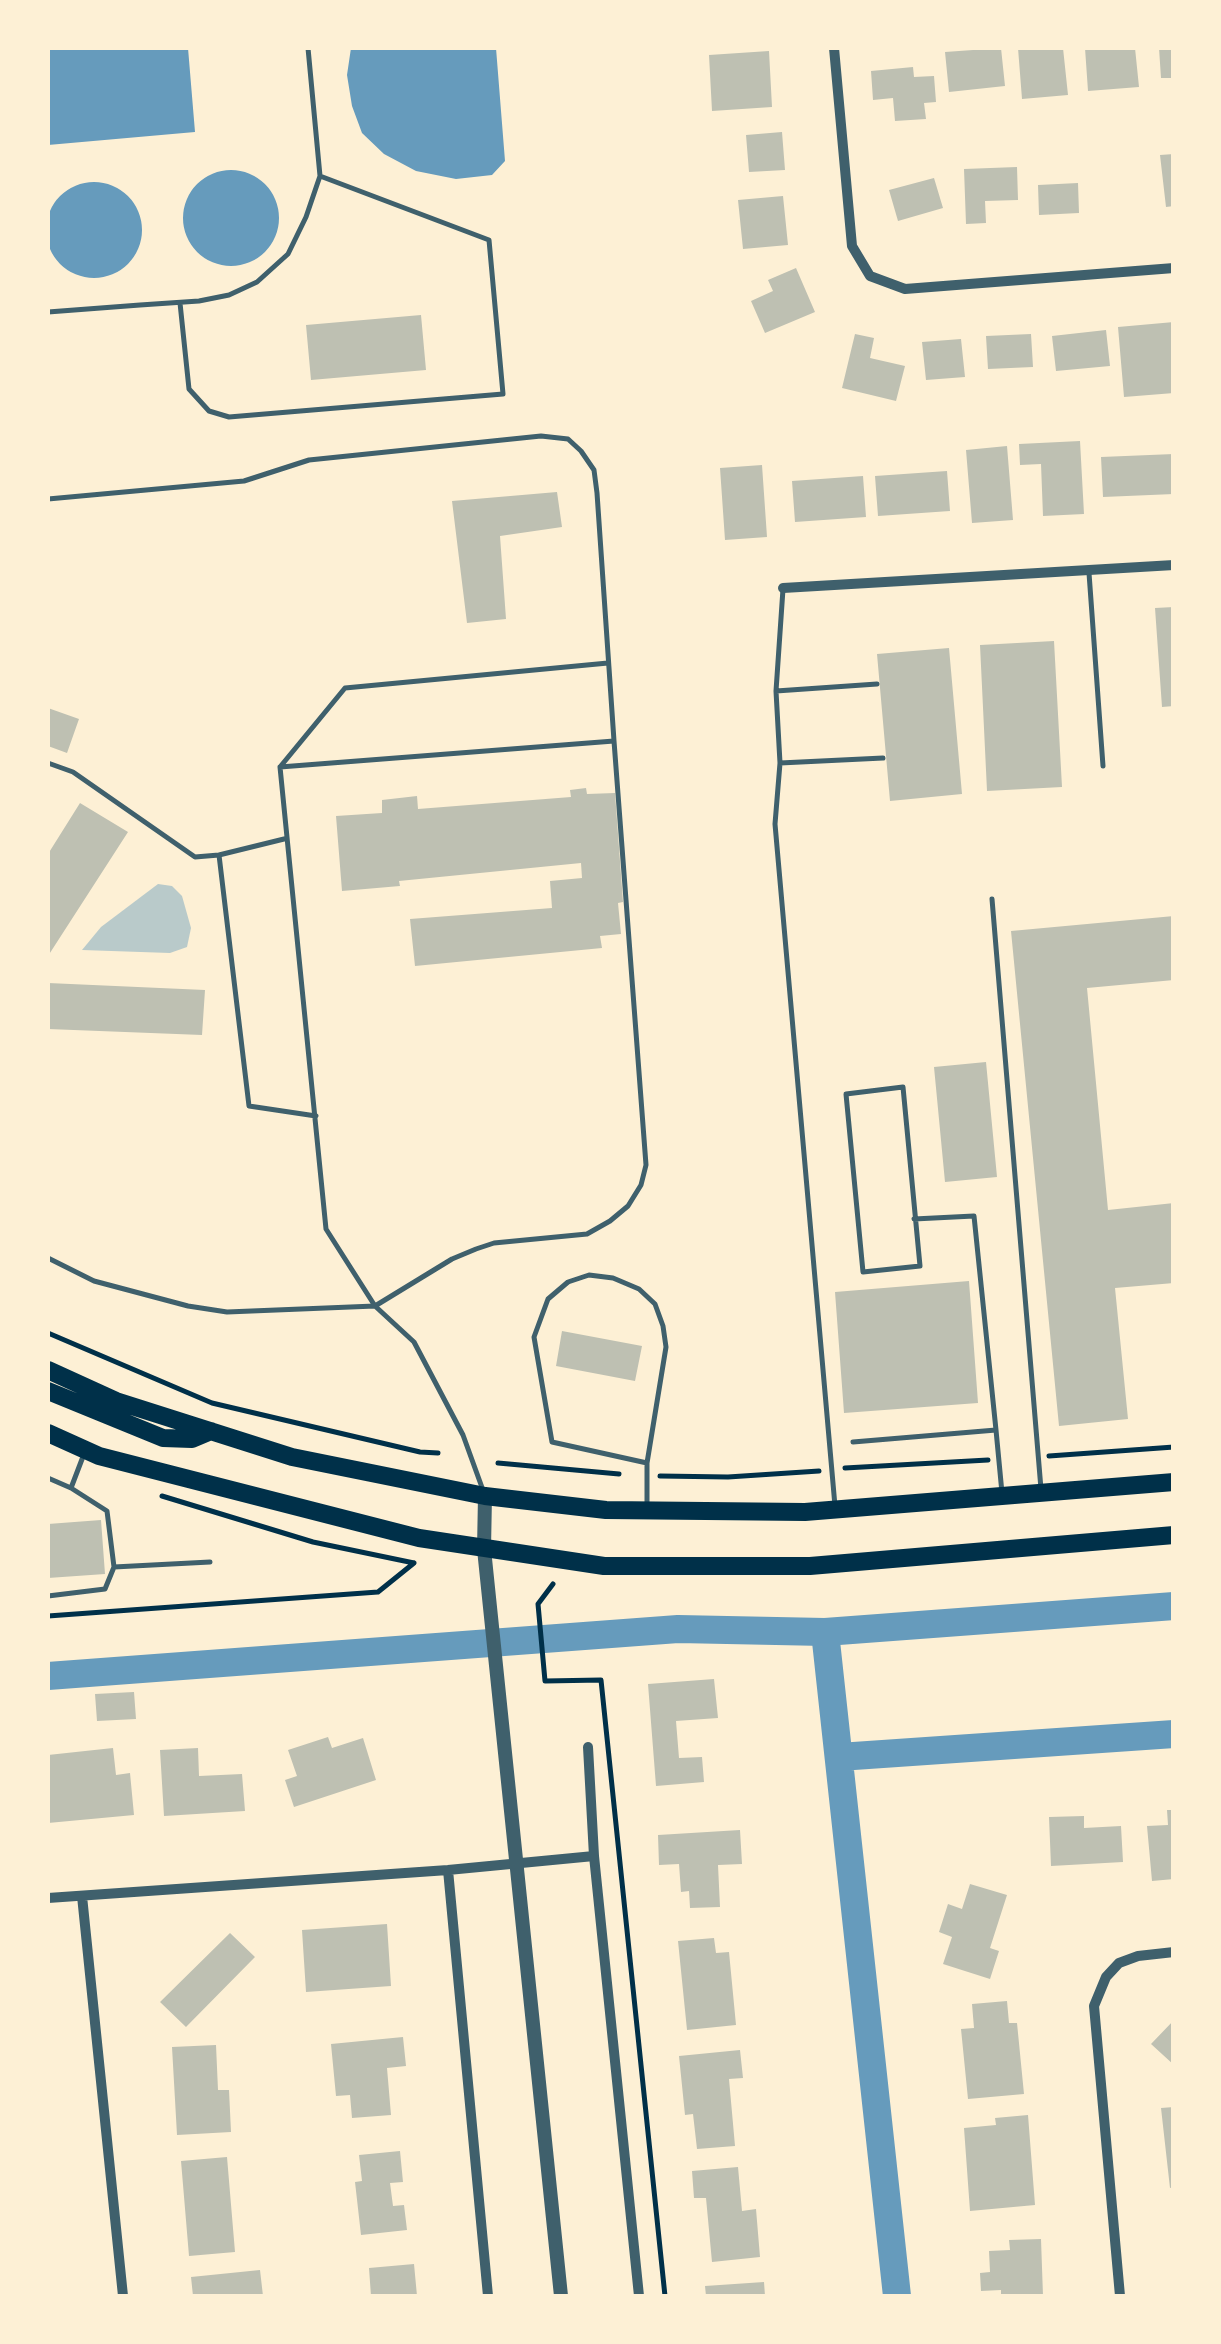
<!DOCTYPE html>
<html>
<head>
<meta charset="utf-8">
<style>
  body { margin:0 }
  #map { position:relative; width:1221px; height:2344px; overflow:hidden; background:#fdf0d5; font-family:Raleway,sans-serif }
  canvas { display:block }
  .frame { position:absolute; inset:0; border:50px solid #fdf0d5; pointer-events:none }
</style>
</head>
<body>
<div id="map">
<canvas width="1221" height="2344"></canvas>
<div class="frame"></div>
</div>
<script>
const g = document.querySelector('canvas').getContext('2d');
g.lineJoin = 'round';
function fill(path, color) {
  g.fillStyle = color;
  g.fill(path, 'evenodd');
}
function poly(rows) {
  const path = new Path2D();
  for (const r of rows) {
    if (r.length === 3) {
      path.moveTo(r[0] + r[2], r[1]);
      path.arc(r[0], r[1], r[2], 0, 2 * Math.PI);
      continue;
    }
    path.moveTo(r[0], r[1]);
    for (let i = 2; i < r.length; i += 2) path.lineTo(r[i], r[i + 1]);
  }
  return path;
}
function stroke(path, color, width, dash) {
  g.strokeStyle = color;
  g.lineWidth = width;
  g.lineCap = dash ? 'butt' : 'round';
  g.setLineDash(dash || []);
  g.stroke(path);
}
const green = poly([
  [158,884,172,886,182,896,191,928,187,947,170,953,82,950,101,927]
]);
const water = poly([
  [48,48,188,48,195,132,48,145],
  [351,48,496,48,505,161,492,175,456,179,416,171,384,154,362,133,352,106,347,75],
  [231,218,48],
  [94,230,48]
]);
const canal = poly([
  [825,1632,897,2296],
  [48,1676,678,1629,825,1632,1174,1606],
  [839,1757,1174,1734]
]);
const building = poly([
  [1001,48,1005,86,949,92,945,52],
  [1018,48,1063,48,1068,95,1022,99],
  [1085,48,1135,48,1139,87,1088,91],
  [1159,48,1174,48,1174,78,1161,78],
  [769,51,772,107,712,111,709,55],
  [913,67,914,77,934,76,936,102,924,103,926,119,895,121,893,98,873,100,871,71],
  [782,132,785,170,749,172,746,135],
  [1174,154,1174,206,1166,207,1160,155],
  [1017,167,1018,200,985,201,986,223,966,224,964,169],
  [934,178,943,208,898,221,889,190],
  [1078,183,1079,213,1039,215,1038,185],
  [783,196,788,245,743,249,738,200],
  [796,268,815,312,765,333,751,301,773,291,768,280],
  [421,315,426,370,311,380,306,325],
  [1174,322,1174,393,1124,397,1118,327],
  [1106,330,1110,366,1056,371,1052,336],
  [855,334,874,338,870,358,905,366,896,401,842,388],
  [1031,334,1033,367,988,369,986,336],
  [961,339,965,377,926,380,922,342],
  [1080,441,1084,514,1043,516,1041,464,1020,465,1019,444],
  [1007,446,1013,520,972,523,966,450],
  [1174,454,1174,494,1103,497,1101,457],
  [762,465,767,537,725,540,720,468],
  [947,471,950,511,878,516,875,476],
  [863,476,866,517,795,522,792,481],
  [557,492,562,527,500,536,506,619,467,623,452,501],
  [1174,607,1174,706,1162,707,1155,608],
  [1054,641,1062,787,987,791,980,645],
  [949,648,962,794,890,801,877,654],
  [48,708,79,719,67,753,48,746],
  [586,788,587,794,615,793,623,902,618,903,621,934,600,936,602,948,415,966,410,919,552,908,550,881,582,878,581,863,399,881,400,886,342,891,336,816,382,813,382,800,417,796,418,809,571,797,570,790],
  [80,803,128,832,48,956,48,854],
  [1174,916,1174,980,1087,988,1108,1210,1174,1203,1174,1283,1115,1288,1128,1419,1059,1426,1011,931],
  [48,983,205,990,202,1035,48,1029],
  [986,1062,997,1177,945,1182,934,1067],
  [969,1281,978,1403,844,1413,835,1292],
  [562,1331,642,1346,635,1381,556,1366],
  [101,1520,105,1574,48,1578,48,1524],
  [714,1679,718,1718,676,1721,679,1758,702,1757,704,1782,656,1786,648,1684],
  [134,1692,136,1719,97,1721,95,1694],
  [328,1737,332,1748,363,1738,376,1780,294,1807,285,1780,297,1776,288,1750],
  [113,1748,116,1775,130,1773,134,1815,48,1823,48,1755],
  [198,1748,199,1776,242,1774,245,1811,164,1816,160,1750],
  [1167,1810,1174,1810,1174,1879,1152,1881,1147,1826,1168,1825],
  [1084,1816,1084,1828,1121,1826,1123,1862,1051,1866,1049,1817],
  [740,1830,742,1864,718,1865,720,1907,690,1908,689,1891,681,1892,679,1864,659,1865,658,1835],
  [970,1884,1007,1895,990,1948,999,1951,990,1979,943,1964,952,1937,939,1932,948,1904,962,1909],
  [387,1924,391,1986,306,1992,302,1930],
  [230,1933,255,1957,186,2027,160,2002],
  [714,1938,716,1953,729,1952,736,2025,687,2030,678,1941],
  [1007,2001,1009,2023,1017,2023,1024,2094,968,2099,961,2029,974,2028,972,2004],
  [1174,2020,1174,2065,1151,2044],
  [403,2037,406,2066,387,2068,391,2115,352,2118,350,2095,336,2096,331,2044],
  [216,2045,218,2090,229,2090,231,2132,177,2135,172,2047],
  [740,2050,743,2078,729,2079,735,2146,697,2149,693,2114,685,2115,679,2056],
  [1174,2107,1174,2187,1170,2188,1161,2108],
  [1028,2115,1035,2205,970,2211,964,2128,996,2125,995,2118],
  [400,2151,403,2182,390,2183,393,2206,404,2205,407,2230,361,2235,355,2182,362,2181,359,2155],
  [227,2157,235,2252,189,2256,181,2161],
  [738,2167,742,2211,756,2209,760,2257,712,2262,706,2198,694,2198,692,2171],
  [1041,2239,1043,2296,1001,2296,1001,2290,981,2291,980,2273,990,2272,989,2251,1010,2250,1009,2240],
  [414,2264,417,2296,371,2296,369,2268],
  [260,2270,263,2296,193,2296,191,2277],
  [764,2282,765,2296,706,2296,705,2286]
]);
const path = poly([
  [48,1333,212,1403,420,1452,438,1453],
  [1049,1456,1174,1447],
  [498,1463,619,1474],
  [845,1468,988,1460],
  [660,1476,728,1477,819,1471],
  [162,1496,313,1542,414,1563],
  [553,1584,538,1604,545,1681,601,1680,665,2296],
  [48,1616,378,1592,414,1563]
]);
const service = poly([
  [308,48,320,176],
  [48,312,140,305,199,301,229,295,257,282,288,254,306,217,320,176,489,240,503,394,229,417,209,411,189,389,180,303],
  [48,499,244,481,309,460,541,436,568,439,581,451,594,470,597,493,614,741,280,767],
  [1089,573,1103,766],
  [877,684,776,691,780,763,883,758],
  [776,691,783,589],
  [48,763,73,772,195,857,219,855],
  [780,763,775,824,835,1506],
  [284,839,219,855,249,1106,316,1116],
  [992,899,1041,1489],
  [903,1087,920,1266,863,1272,846,1094,903,1087],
  [914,1219,974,1216,996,1430],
  [48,1258,94,1281,188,1306,227,1312,375,1306,452,1259,476,1249,494,1243,587,1234,610,1221,628,1206,641,1185,646,1165,614,741],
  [853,1442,996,1430,1002,1493],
  [48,1478,71,1488,84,1454],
  [71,1488,107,1511,114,1567,210,1562],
  [484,1493,463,1435,414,1342,375,1306,326,1229,280,767,345,688,608,663],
  [647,1507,647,1463,666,1347,663,1326,655,1304,639,1289,613,1278,589,1275,568,1282,548,1299,534,1337,552,1442,647,1463],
  [48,1596,105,1589,114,1567]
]);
const minor = poly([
  [834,48,852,246,870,276,905,289,1174,268],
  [783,588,1174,565],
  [588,1747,594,1856,639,2296],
  [448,1870,488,2296],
  [82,1896,123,2296],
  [48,1898,448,1870,594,1856],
  [1120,2296,1094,2006,1106,1977,1119,1963,1138,1956,1174,1952]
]);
const tertiary = poly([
  [485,1496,484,1549,561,2296]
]);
const trunk = poly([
  [48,1370,116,1401,292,1457,485,1496,606,1510,805,1512,1174,1482],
  [48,1391,163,1438,192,1439,211,1431],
  [48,1433,99,1456,419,1538,604,1566,810,1566,1174,1535]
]);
fill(green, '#b9caca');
fill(water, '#669bbc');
stroke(canal, '#669bbc', 28);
fill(building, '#bec0b2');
stroke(path, '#003049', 5);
stroke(service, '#3f606c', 5);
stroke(minor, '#3f606c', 10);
stroke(tertiary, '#3f606c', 14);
stroke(trunk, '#003049', 18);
</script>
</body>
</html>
